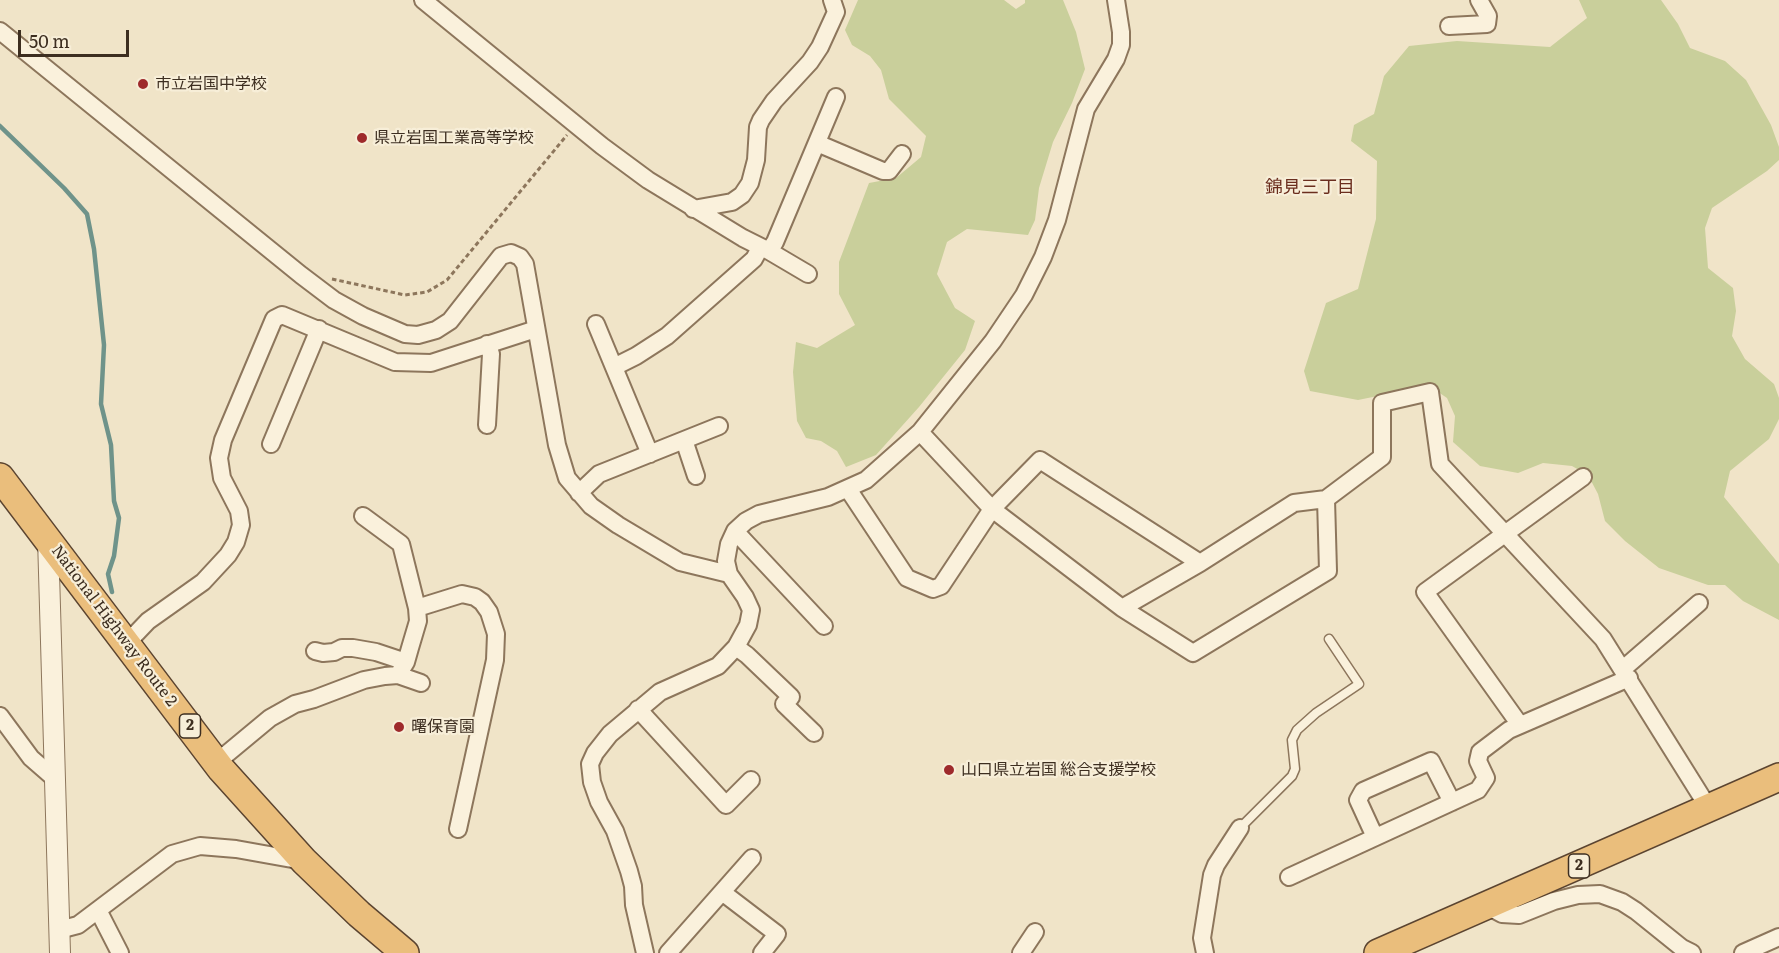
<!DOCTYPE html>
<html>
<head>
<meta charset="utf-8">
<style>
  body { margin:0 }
  #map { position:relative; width:1779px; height:953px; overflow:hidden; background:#f0e4c8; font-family:Literata,serif }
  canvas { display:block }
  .scale { position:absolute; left:18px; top:30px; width:111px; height:27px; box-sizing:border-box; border:3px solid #3d2e20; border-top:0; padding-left:8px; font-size:18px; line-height:21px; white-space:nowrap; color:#3d2e20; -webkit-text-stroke:4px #f7eed8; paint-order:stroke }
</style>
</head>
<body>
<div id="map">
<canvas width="1779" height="953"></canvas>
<div class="scale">50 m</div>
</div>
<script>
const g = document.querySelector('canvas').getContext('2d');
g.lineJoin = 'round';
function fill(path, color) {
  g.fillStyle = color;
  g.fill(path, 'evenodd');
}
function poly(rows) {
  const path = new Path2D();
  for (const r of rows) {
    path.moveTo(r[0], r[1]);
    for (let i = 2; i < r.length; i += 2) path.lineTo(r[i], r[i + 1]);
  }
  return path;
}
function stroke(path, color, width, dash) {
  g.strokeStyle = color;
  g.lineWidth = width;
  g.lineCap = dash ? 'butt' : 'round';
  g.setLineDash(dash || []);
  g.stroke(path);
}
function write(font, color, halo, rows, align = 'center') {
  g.font = font + ' Literata,"Noto Sans JP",serif';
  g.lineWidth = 4.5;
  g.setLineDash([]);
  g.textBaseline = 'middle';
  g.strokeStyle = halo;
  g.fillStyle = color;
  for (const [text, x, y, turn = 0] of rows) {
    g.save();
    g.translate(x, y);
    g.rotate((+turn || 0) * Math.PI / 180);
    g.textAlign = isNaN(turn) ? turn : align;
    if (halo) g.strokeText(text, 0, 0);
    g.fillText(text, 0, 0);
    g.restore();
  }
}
const green = poly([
  [858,0,1004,0,1016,9,1025,3,1025,0,1063,0,1076,32,1085,69,1072,103,1053,142,1039,188,1035,220,1028,235,967,229,947,242,937,274,955,308,975,321,965,350,919,407,876,455,846,467,837,451,821,441,806,438,797,421,793,372,796,342,817,348,855,325,839,294,839,262,869,183,896,178,921,157,926,136,889,99,881,70,870,56,852,45,845,30],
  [1579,0,1661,0,1678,24,1690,48,1725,61,1746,80,1771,125,1779,147,1779,160,1767,171,1712,208,1705,228,1708,268,1733,288,1736,311,1732,336,1745,359,1774,384,1779,398,1779,419,1769,439,1730,471,1724,497,1779,564,1779,620,1743,601,1725,585,1708,585,1659,568,1625,541,1605,521,1598,494,1588,475,1572,466,1543,463,1518,473,1480,466,1453,442,1455,416,1447,398,1431,387,1407,390,1358,400,1310,391,1304,371,1326,303,1358,289,1376,219,1377,161,1351,141,1354,125,1374,114,1384,76,1409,46,1457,41,1550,47,1587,18]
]);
const stream = poly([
  [0,126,64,188,87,214,94,249,104,345,101,404,111,445,114,501,119,518,114,556,108,574,112,592]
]);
const path = poly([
  [332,279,405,295,427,292,447,280,567,135]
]);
const service = poly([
  [1240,828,1292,776,1295,769,1292,740,1297,730,1316,713,1359,684,1329,639]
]);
const minor = poly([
  [423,0,602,146,648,180,743,238,769,251,775,242,836,97],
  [1449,26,1487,24,1488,16,1479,0],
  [0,31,301,275,334,300,363,316,405,334,418,335,436,330,450,321,501,256,511,253,520,257,525,264,557,445,567,478,591,506,618,525,680,562,729,574],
  [817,143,883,171,889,171,902,154],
  [693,209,732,202,742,195,750,183,756,160,758,127,761,120,774,101,810,62,820,47,836,12,832,0],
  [769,251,808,274],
  [596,324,650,454],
  [614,367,636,356,667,336,754,259,760,248],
  [487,425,491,354,487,344],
  [920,432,992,509,1122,608,1193,653,1328,571,1326,499],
  [684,440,696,476],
  [271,444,319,329],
  [848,489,907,578,933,589,941,586,992,509,1040,460,1200,563],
  [579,493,599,474,719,426],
  [363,516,401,544,417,608,418,621,410,648,406,662,398,675],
  [735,531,824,626],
  [417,608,462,594,475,597,482,602,489,612,496,634,495,660,458,829],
  [1122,608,1200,563,1294,503,1326,499,1382,457,1382,403,1430,392,1440,464,1603,639,1708,807],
  [127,643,148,621,203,582,228,555,236,542,241,525,239,511,222,478,219,458,223,440,274,319,282,315,395,362,431,363,536,329],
  [736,647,747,655,791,697,784,704,814,733],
  [315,651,323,653,334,652,342,648,353,648,376,652,406,662],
  [1623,669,1699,603],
  [638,709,726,805,751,780],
  [0,716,31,758,54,778],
  [1520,725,1425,592,1583,477],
  [217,762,270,718,295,704,314,699,364,680,385,676,398,675,421,683],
  [1375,837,1358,800,1363,791,1431,761,1452,802],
  [1289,877,1478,790,1486,778,1478,761,1480,752,1509,730,1629,678],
  [722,892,777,934,762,953],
  [1487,906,1502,914,1519,915,1554,901,1578,895,1600,894,1622,902,1636,911,1682,948,1692,953],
  [98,910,120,953],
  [59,930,78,925,172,854,200,846,236,849,303,861],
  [645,953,634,905,633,886,629,871,615,831,599,802,592,782,590,764,595,753,610,734,660,692,718,666,736,647,748,625,751,610,745,597,729,574,726,561,729,544,735,531,746,521,759,514,828,497,866,480,920,432,993,341,1024,295,1043,257,1057,220,1086,109,1116,59,1121,45,1121,32,1116,0],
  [668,953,752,858],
  [1021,953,1035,932],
  [1205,953,1202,938,1212,875,1216,865,1240,828],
  [1743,953,1779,937]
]);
const tertiary = poly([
  [48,538,60,953]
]);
const trunk = poly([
  [0,477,221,769,304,861,359,914,405,953],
  [1378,953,1779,777]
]);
const markers = [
  [143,84,6,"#9e2a2b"],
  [362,138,6,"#9e2a2b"],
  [399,727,6,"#9e2a2b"],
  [949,770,6,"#9e2a2b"]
];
const shields = [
  [190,726,21],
  [1579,866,21]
];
const shieldNames = [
  ["2",190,726],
  ["2",1579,866]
];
const poiNames = [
  ["市立岩国中学校",155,84],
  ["県立岩国工業高等学校",374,138],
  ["曙保育園",411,727],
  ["山口県立岩国 総合支援学校",961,770]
];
const streetNames = [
  ["National Highway Route 2",114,626,53]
];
const neighbourhoodNames = [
  ["錦見三丁目",1310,188]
];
fill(green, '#c9cf9b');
stroke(stream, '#6f938a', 4.5);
stroke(service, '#8d765c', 11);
stroke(minor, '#8d765c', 20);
stroke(tertiary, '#8d765c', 22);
stroke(trunk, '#5b4430', 30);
stroke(path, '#8d765c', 3, [4.5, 3]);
stroke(service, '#faf1dc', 8);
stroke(minor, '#faf1dc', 16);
stroke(tertiary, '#faf1dc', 20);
stroke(trunk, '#eabe7c', 27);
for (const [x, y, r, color] of markers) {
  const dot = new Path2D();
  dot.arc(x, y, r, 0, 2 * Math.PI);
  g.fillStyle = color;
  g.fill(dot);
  stroke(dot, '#f7eed8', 2);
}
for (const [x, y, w] of shields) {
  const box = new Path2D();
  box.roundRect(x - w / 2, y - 12, w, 24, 4.5);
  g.fillStyle = '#f7eed8';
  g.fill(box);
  stroke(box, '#3d2e20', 1.5);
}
write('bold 15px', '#3d2e20', null, shieldNames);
write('16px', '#3d2e20', '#f7eed8', poiNames, 'left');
write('16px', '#3d2e20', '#f7eed8', streetNames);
write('18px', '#6b2e1e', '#f7eed8', neighbourhoodNames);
</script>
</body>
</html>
